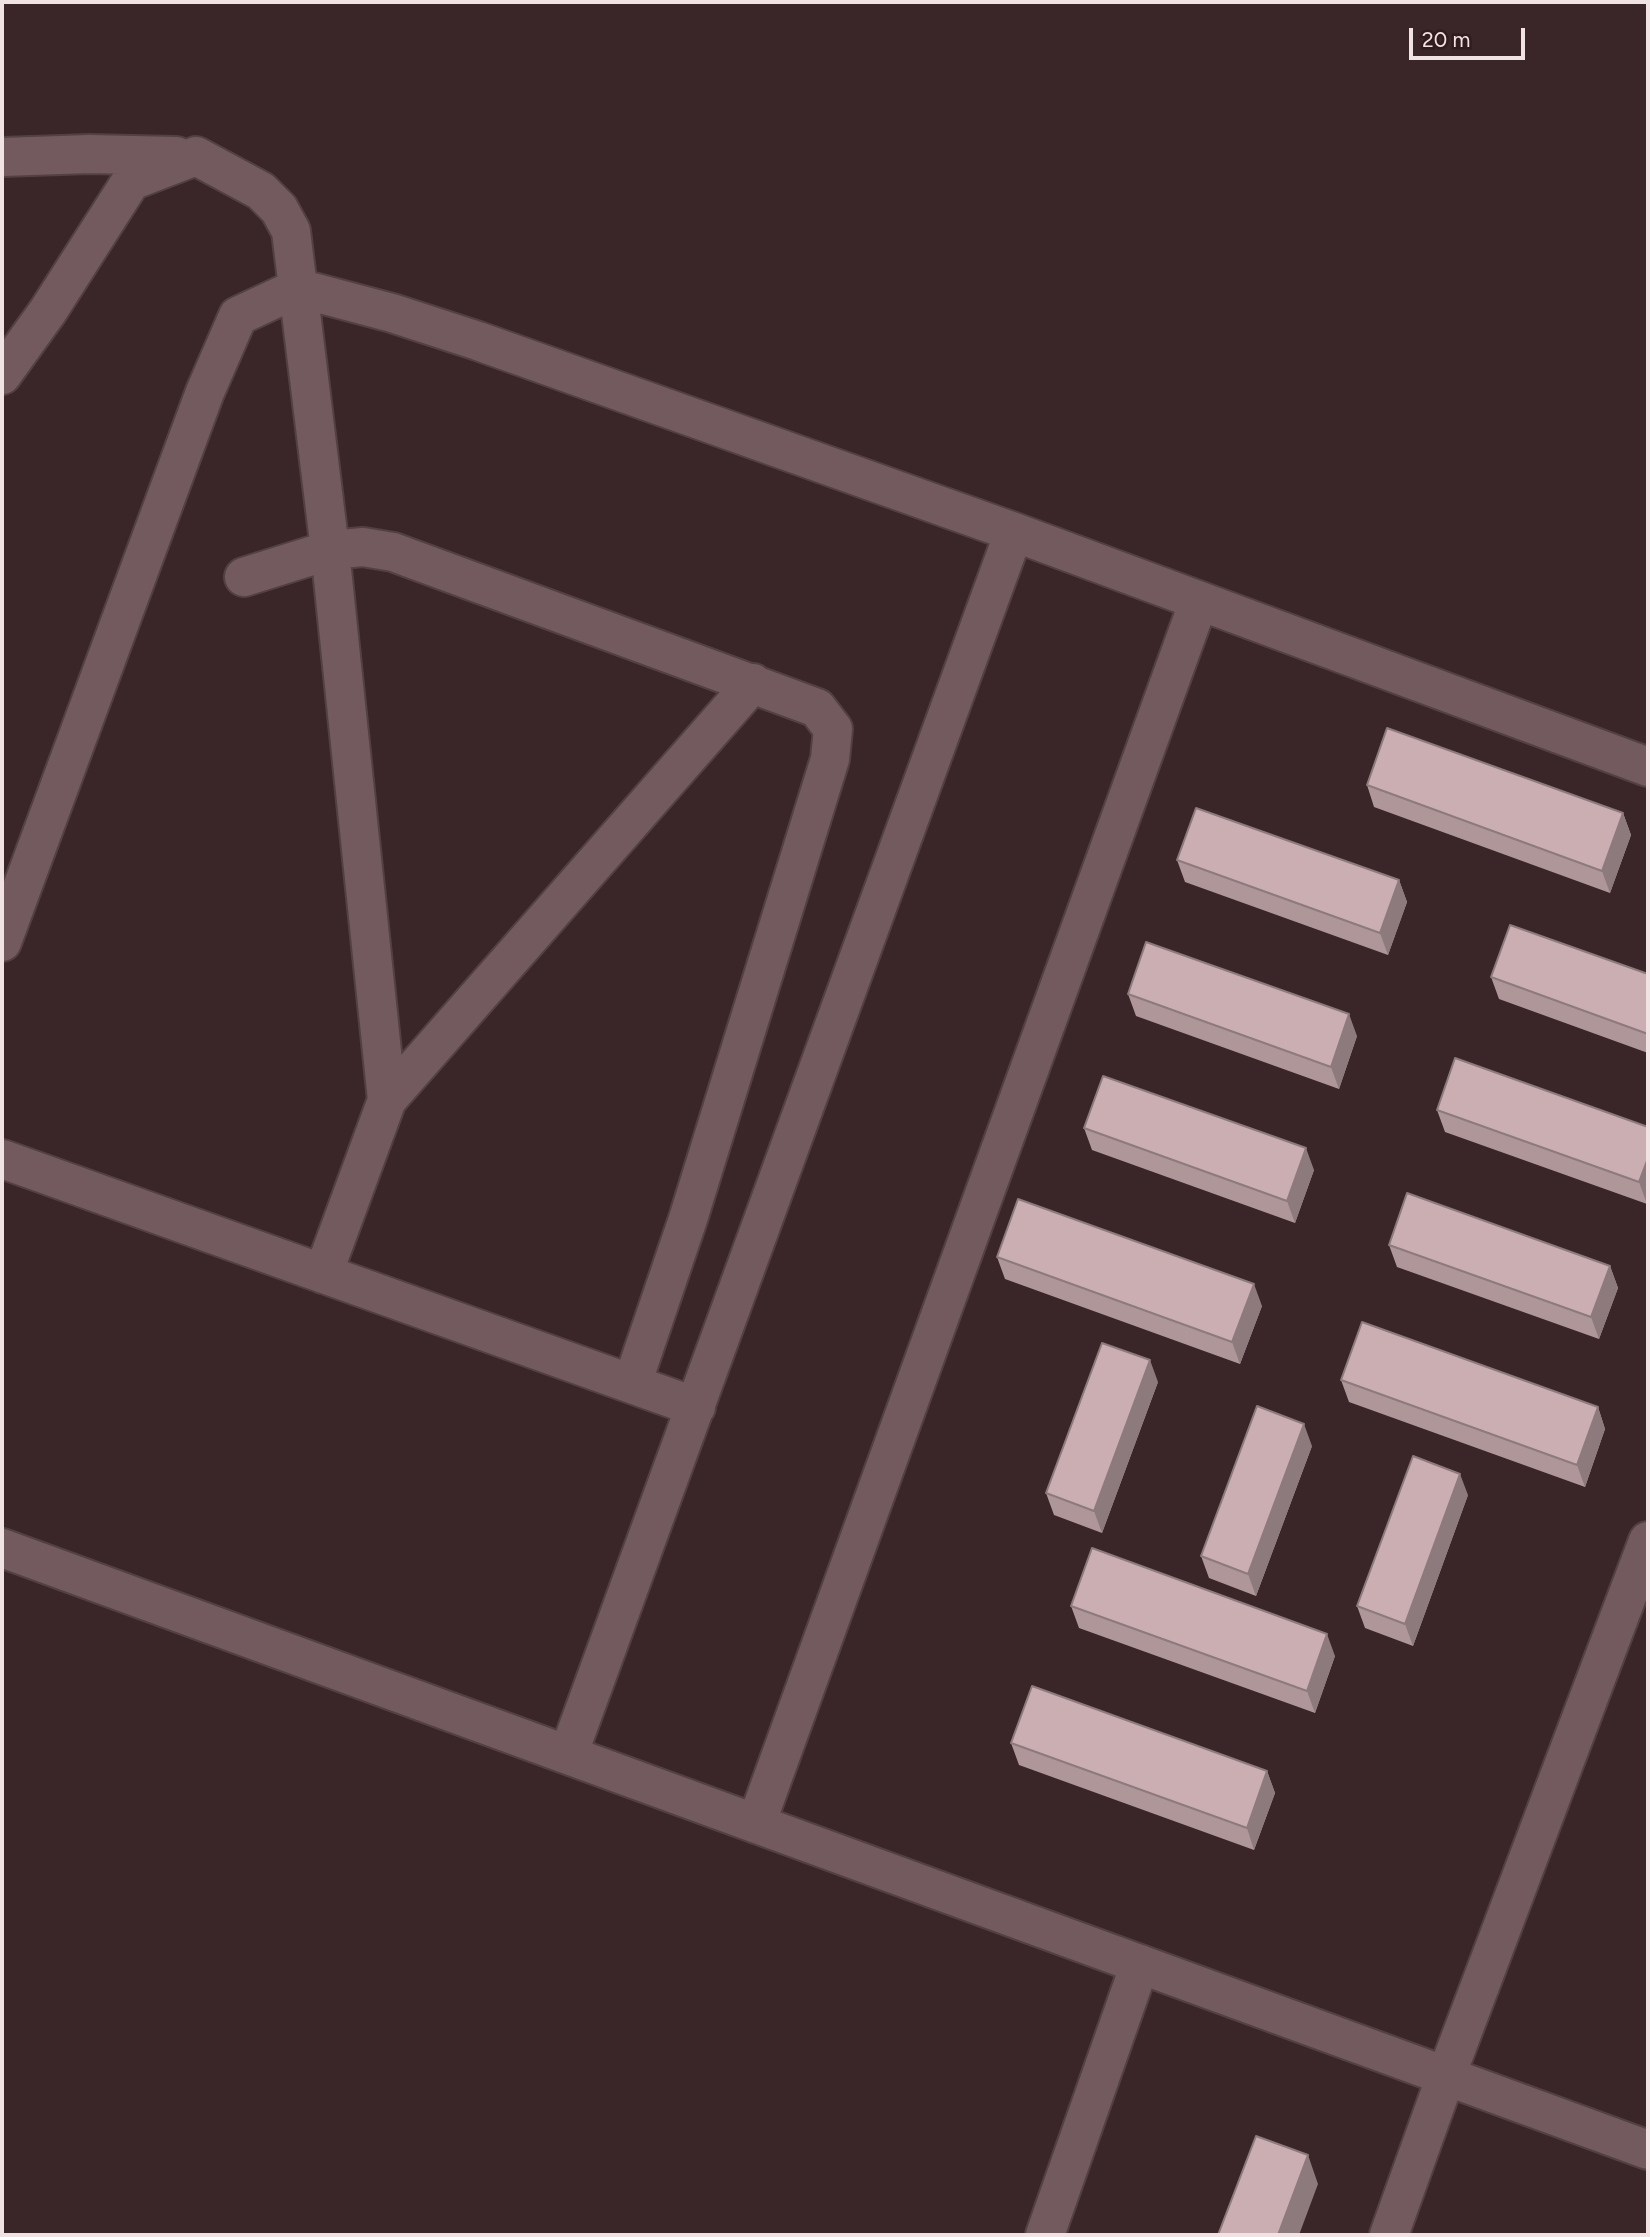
<!DOCTYPE html>
<html>
<head>
<meta charset="utf-8">
<style>
  body { margin:0 }
  #map { position:relative; width:1650px; height:2237px; overflow:hidden; background:#3a2528; font-family:Figtree,sans-serif }
  canvas { display:block }
  .frame { position:absolute; inset:0; border:4px solid #f1e2e4; pointer-events:none }
  .scale { position:absolute; left:1409px; top:28px; width:116px; height:32px; box-sizing:border-box; border:4px solid #f1e2e4; border-top:0; padding-left:9px; font-size:21px; line-height:24px; white-space:nowrap; color:#f1e2e4; -webkit-text-stroke:5px #301b1f; paint-order:stroke }
</style>
</head>
<body>
<div id="map">
<canvas width="1650" height="2237"></canvas>
<div class="frame"></div>
<div class="scale">20 m</div>
</div>
<script>
const g = document.querySelector('canvas').getContext('2d');
g.lineJoin = 'round';
function poly(rows) {
  const path = new Path2D();
  for (const r of rows) {
    path.moveTo(r[0], r[1]);
    for (let i = 2; i < r.length; i += 2) path.lineTo(r[i], r[i + 1]);
  }
  return path;
}
function stroke(path, color, width, dash) {
  g.strokeStyle = color;
  g.lineWidth = width;
  g.lineCap = dash ? 'butt' : 'round';
  g.setLineDash(dash || []);
  g.stroke(path);
}
function fill(path, color) {
  g.fillStyle = color;
  g.fill(path, 'evenodd');
}
const minor = poly([
  [2,157,90,154,176,156],
  [2,375,48,311,131,181,196,156,261,191,279,209,291,231,330,550,387,1100],
  [244,577,330,550,363,547,393,552,817,708,833,729,830,759,688,1219,632,1384],
  [2,942,205,392,238,316,298,288,392,313,478,341,1014,532,1648,767],
  [2,1159,696,1407],
  [323,1274,387,1100,753,683],
  [2,1548,1648,2150],
  [568,1755,1014,532],
  [756,1824,1199,601],
  [1045,2235,1140,1964],
  [1389,2235,1446,2076,1648,1541]
]);
const wall = poly([
  [1367,785,1623,813,1631,835,1610,893,1374,807],
  [1177,860,1399,880,1407,902,1388,955,1185,882],
  [1648,974,1648,1053,1499,999,1491,977],
  [1128,994,1357,1036,1339,1089,1136,1016],
  [1437,1110,1648,1127,1648,1201,1647,1204,1445,1132],
  [1084,1128,1314,1170,1295,1223,1092,1150],
  [1389,1245,1610,1266,1618,1288,1599,1339,1397,1267],
  [997,1257,1262,1306,1240,1364,1005,1279],
  [1341,1380,1598,1407,1605,1429,1585,1487,1349,1402],
  [1158,1382,1102,1533,1054,1515,1046,1493],
  [1312,1446,1256,1596,1209,1578,1201,1556],
  [1468,1495,1413,1646,1365,1628,1357,1606],
  [1071,1606,1335,1656,1315,1713,1079,1628],
  [1011,1743,1267,1771,1275,1793,1254,1850,1019,1765]
]);
const shadedWall = poly([
  [1623,813,1631,835,1610,893,1602,871],
  [1399,880,1407,902,1388,955,1380,933],
  [1349,1014,1357,1036,1339,1089,1331,1067],
  [1306,1148,1314,1170,1295,1223,1287,1201],
  [1648,1158,1648,1201,1647,1204,1639,1182],
  [1610,1266,1618,1288,1599,1339,1591,1317],
  [1254,1284,1262,1306,1240,1364,1232,1342],
  [1150,1360,1158,1382,1102,1533,1094,1511],
  [1598,1407,1605,1429,1585,1487,1577,1465],
  [1304,1424,1312,1446,1256,1596,1248,1574],
  [1460,1474,1468,1495,1413,1646,1405,1624],
  [1327,1634,1335,1656,1315,1713,1307,1691],
  [1267,1771,1275,1793,1254,1850,1247,1828],
  [1308,2155,1318,2184,1299,2235,1278,2235]
]);
const building = poly([
  [1387,728,1623,813,1602,871,1367,785,1387,728],
  [1196,808,1399,880,1380,933,1177,860,1196,808],
  [1510,925,1648,974,1648,1034,1491,977,1510,925],
  [1146,942,1349,1014,1331,1067,1128,994,1146,942],
  [1455,1058,1648,1127,1648,1158,1639,1182,1437,1110,1455,1058],
  [1103,1076,1306,1148,1287,1201,1084,1128,1103,1076],
  [1407,1193,1610,1266,1591,1317,1389,1245,1407,1193],
  [1018,1199,1254,1284,1232,1342,997,1257,1018,1199],
  [1362,1322,1598,1407,1577,1465,1341,1380,1362,1322],
  [1102,1343,1150,1360,1094,1511,1046,1493,1102,1343],
  [1257,1406,1304,1424,1248,1574,1201,1556,1257,1406],
  [1413,1456,1460,1474,1405,1624,1357,1606,1413,1456],
  [1092,1548,1327,1634,1307,1691,1071,1606,1092,1548],
  [1032,1686,1267,1771,1247,1828,1011,1743,1032,1686],
  [1256,2136,1308,2155,1278,2235,1218,2235,1256,2136]
]);
stroke(minor, '#534044', 42);
stroke(minor, '#735a5e', 38);
fill(wall, '#ae9699');
fill(shadedWall, '#8d7a7d');
fill(building, '#caaeb2');
stroke(building, '#8d7a7d', 2);
</script>
</body>
</html>
